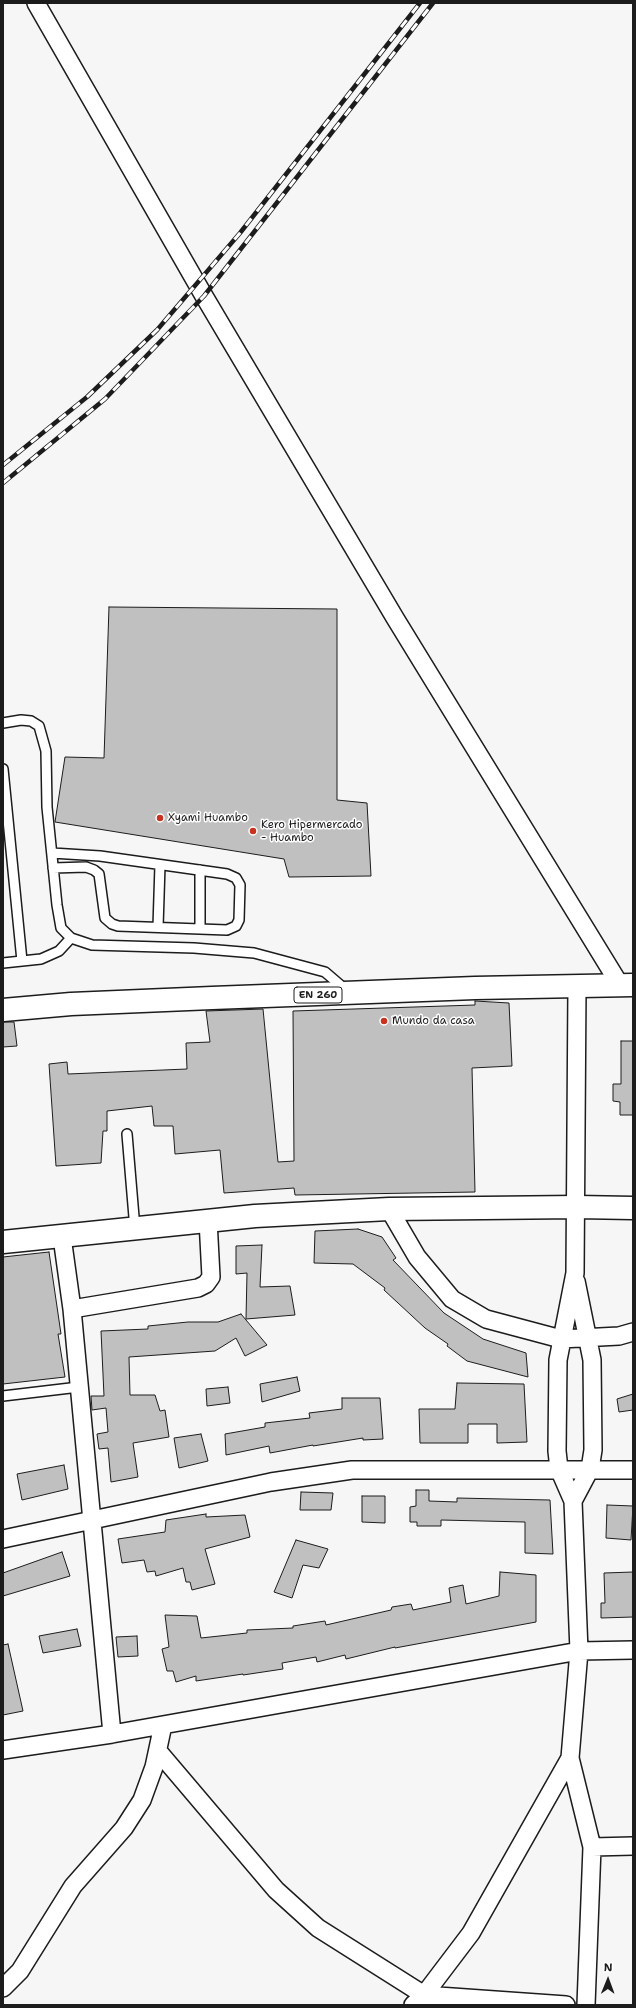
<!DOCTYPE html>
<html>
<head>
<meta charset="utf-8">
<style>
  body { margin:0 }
  #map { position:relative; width:636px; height:2008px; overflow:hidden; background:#f6f6f6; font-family:"Shantell Sans",sans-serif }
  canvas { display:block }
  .frame { position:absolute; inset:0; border:4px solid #1c1c1c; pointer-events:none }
  .north { position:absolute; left:588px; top:1960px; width:40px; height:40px; -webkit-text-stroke:3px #fff; paint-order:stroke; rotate:1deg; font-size:11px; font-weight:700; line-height:16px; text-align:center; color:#1c1c1c }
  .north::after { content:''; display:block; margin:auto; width:14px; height:18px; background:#1c1c1c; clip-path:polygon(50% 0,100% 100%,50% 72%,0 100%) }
</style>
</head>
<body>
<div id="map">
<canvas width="636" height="2008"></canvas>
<div class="frame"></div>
<div class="north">N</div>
</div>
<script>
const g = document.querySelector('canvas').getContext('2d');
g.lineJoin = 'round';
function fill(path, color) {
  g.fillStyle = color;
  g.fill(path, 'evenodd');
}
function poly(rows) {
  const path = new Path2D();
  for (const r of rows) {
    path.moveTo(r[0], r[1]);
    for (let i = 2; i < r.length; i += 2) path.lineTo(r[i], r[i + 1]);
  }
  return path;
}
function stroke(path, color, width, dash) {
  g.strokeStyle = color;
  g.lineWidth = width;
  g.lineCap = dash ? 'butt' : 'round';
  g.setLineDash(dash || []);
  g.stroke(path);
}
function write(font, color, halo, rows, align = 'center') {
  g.font = font + ' "Shantell Sans",sans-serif';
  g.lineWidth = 3;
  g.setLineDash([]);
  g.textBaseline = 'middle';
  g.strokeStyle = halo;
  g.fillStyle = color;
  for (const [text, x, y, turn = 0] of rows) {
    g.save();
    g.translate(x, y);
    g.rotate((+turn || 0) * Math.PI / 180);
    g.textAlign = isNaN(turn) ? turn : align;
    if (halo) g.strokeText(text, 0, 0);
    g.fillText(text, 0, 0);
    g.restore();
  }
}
const building = poly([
  [109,607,337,609,337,800,367,803,371,876,289,877,284,859,55,822,65,757,104,758,109,607],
  [475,1001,509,1003,512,1066,472,1068,475,1192,295,1195,294,1188,224,1193,220,1150,175,1154,173,1126,154,1126,152,1106,107,1111,107,1131,103,1131,101,1163,56,1166,49,1064,67,1062,68,1074,187,1069,186,1043,210,1042,206,1011,263,1009,278,1162,294,1161,293,1011,475,1005,475,1001],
  [3,1022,14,1022,17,1046,3,1047,3,1022],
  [621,1041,633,1041,633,1115,620,1115,620,1102,613,1101,613,1084,621,1084,621,1041],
  [358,1229,382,1237,396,1258,393,1260,444,1313,483,1339,526,1353,528,1377,467,1361,447,1346,448,1344,425,1328,384,1290,385,1288,353,1264,314,1263,315,1231,358,1229],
  [262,1245,260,1287,290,1286,295,1315,246,1319,247,1273,236,1274,236,1246,262,1245],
  [49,1252,61,1334,58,1334,65,1377,3,1384,3,1257,49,1252],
  [241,1314,267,1345,245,1356,236,1338,215,1351,129,1357,130,1395,155,1395,160,1411,165,1410,169,1437,133,1443,138,1477,111,1482,108,1448,99,1449,97,1434,108,1432,106,1408,92,1410,91,1396,104,1396,101,1331,148,1329,148,1326,188,1322,218,1322,241,1314],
  [297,1377,300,1391,262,1402,260,1384,297,1377],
  [457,1383,524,1384,527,1442,497,1443,497,1424,468,1424,468,1443,420,1443,419,1409,455,1409,457,1383],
  [228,1387,230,1403,207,1406,206,1389,228,1387],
  [633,1394,633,1410,619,1412,617,1399,633,1394],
  [342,1398,380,1398,383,1439,363,1440,363,1438,313,1446,313,1445,270,1453,269,1446,226,1455,225,1434,265,1427,265,1423,310,1418,309,1413,342,1409,342,1398],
  [201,1434,208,1461,179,1468,174,1438,201,1434],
  [64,1465,68,1489,22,1500,17,1474,64,1465],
  [416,1490,429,1490,429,1501,457,1502,457,1498,550,1500,553,1554,525,1553,525,1522,441,1520,441,1526,417,1526,417,1522,410,1522,410,1507,416,1506,416,1490],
  [301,1492,333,1493,331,1510,300,1510,301,1492],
  [362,1496,385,1496,385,1523,362,1522,362,1496],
  [607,1505,633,1506,631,1540,606,1538,607,1505],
  [206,1514,206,1517,245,1515,250,1537,205,1549,215,1584,192,1590,190,1582,186,1582,183,1568,156,1576,155,1571,147,1572,144,1560,122,1563,118,1539,165,1532,166,1520,206,1514],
  [296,1540,328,1549,319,1568,303,1565,292,1598,274,1592,296,1540],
  [62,1552,70,1576,3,1596,3,1573,62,1552],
  [500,1572,536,1575,536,1622,395,1648,395,1647,346,1659,345,1655,317,1662,316,1657,282,1663,283,1669,243,1675,243,1674,196,1681,196,1676,176,1682,173,1671,167,1671,162,1649,169,1647,165,1615,197,1616,201,1638,247,1633,247,1630,293,1628,293,1626,325,1621,326,1625,391,1610,392,1607,411,1604,413,1610,451,1602,449,1588,463,1585,466,1604,499,1596,500,1572],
  [633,1572,633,1617,601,1618,601,1603,605,1603,604,1573,633,1572],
  [77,1629,81,1646,43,1653,39,1636,77,1629],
  [137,1636,138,1656,118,1657,116,1637,137,1636],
  [8,1644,23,1711,3,1715,3,1645,8,1644]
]);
const lane = poly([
  [3,723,21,720,31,721,39,726,46,751,47,807,57,905,61,928,71,938,92,945,194,948,254,953,325,972,346,990],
  [3,769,22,961],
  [52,853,100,856,227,874,236,878,240,885,239,920,236,926,227,930,118,926,112,924,105,918,99,874,94,870,86,867,53,868],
  [200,870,200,929],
  [158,927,160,865],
  [3,963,41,959,59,951,71,938],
  [127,1134,135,1229],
  [3,1396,79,1387]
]);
const street = poly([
  [36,3,204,296,395,618,620,985],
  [577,986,575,1273,558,1360,557,1451,559,1469,573,1501,579,1651,570,1758,592,1847,586,2005],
  [389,1209,417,1257,452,1299,486,1319,561,1339,619,1336,633,1332],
  [62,1237,72,1309,112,1734],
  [72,1309,198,1288,206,1284,211,1277,208,1220],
  [573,1501,590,1469,593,1450,592,1360,576,1281],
  [3,1539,271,1482,352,1470,633,1470],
  [3,1750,112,1734,579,1651,633,1650],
  [158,1751,276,1890,318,1928,424,1995,566,2005],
  [592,1847,633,1846],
  [3,1988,20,1971,73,1886,124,1828,142,1800,154,1767,163,1725],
  [413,2005,424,1995,471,1933,570,1758]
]);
const secondary = poly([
  [3,1242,255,1216,389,1209,577,1207,633,1208]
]);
const primary = poly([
  [3,1010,71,1004,212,998,475,988,633,985]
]);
const rail = poly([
  [3,465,87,397,157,330,240,233,420,3],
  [3,483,105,399,204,296,433,3]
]);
const markers = [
  [160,818,4,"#c8321e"],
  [253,831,4,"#c8321e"],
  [384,1021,4,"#c8321e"]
];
const shields = [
  [318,995,48]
];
const shieldNames = [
  ["EN 260",318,995]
];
const poiNames = [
  ["Xyami Huambo",168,818],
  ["Kero Hipermercado",261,825],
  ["- Huambo",261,838],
  ["Mundo da casa",392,1021]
];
fill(building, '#c0c0c0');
stroke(building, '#1c1c1c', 1);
stroke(lane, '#1c1c1c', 12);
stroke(street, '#1c1c1c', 20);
stroke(secondary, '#1c1c1c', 25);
stroke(primary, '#1c1c1c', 25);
stroke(lane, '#fff', 9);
stroke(street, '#fff', 17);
stroke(secondary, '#fff', 22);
stroke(primary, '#fff', 22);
stroke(rail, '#1c1c1c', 4.5);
stroke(rail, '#fff', 3, [9]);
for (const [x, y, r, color] of markers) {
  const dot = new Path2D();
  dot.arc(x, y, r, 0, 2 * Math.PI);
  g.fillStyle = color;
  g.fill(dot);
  stroke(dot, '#fff', 1.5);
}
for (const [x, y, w] of shields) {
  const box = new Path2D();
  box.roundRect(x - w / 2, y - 8, w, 16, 3);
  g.fillStyle = '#fff';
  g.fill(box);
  stroke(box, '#1c1c1c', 1);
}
write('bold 10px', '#1c1c1c', null, shieldNames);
write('11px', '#1c1c1c', '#fff', poiNames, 'left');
</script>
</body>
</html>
